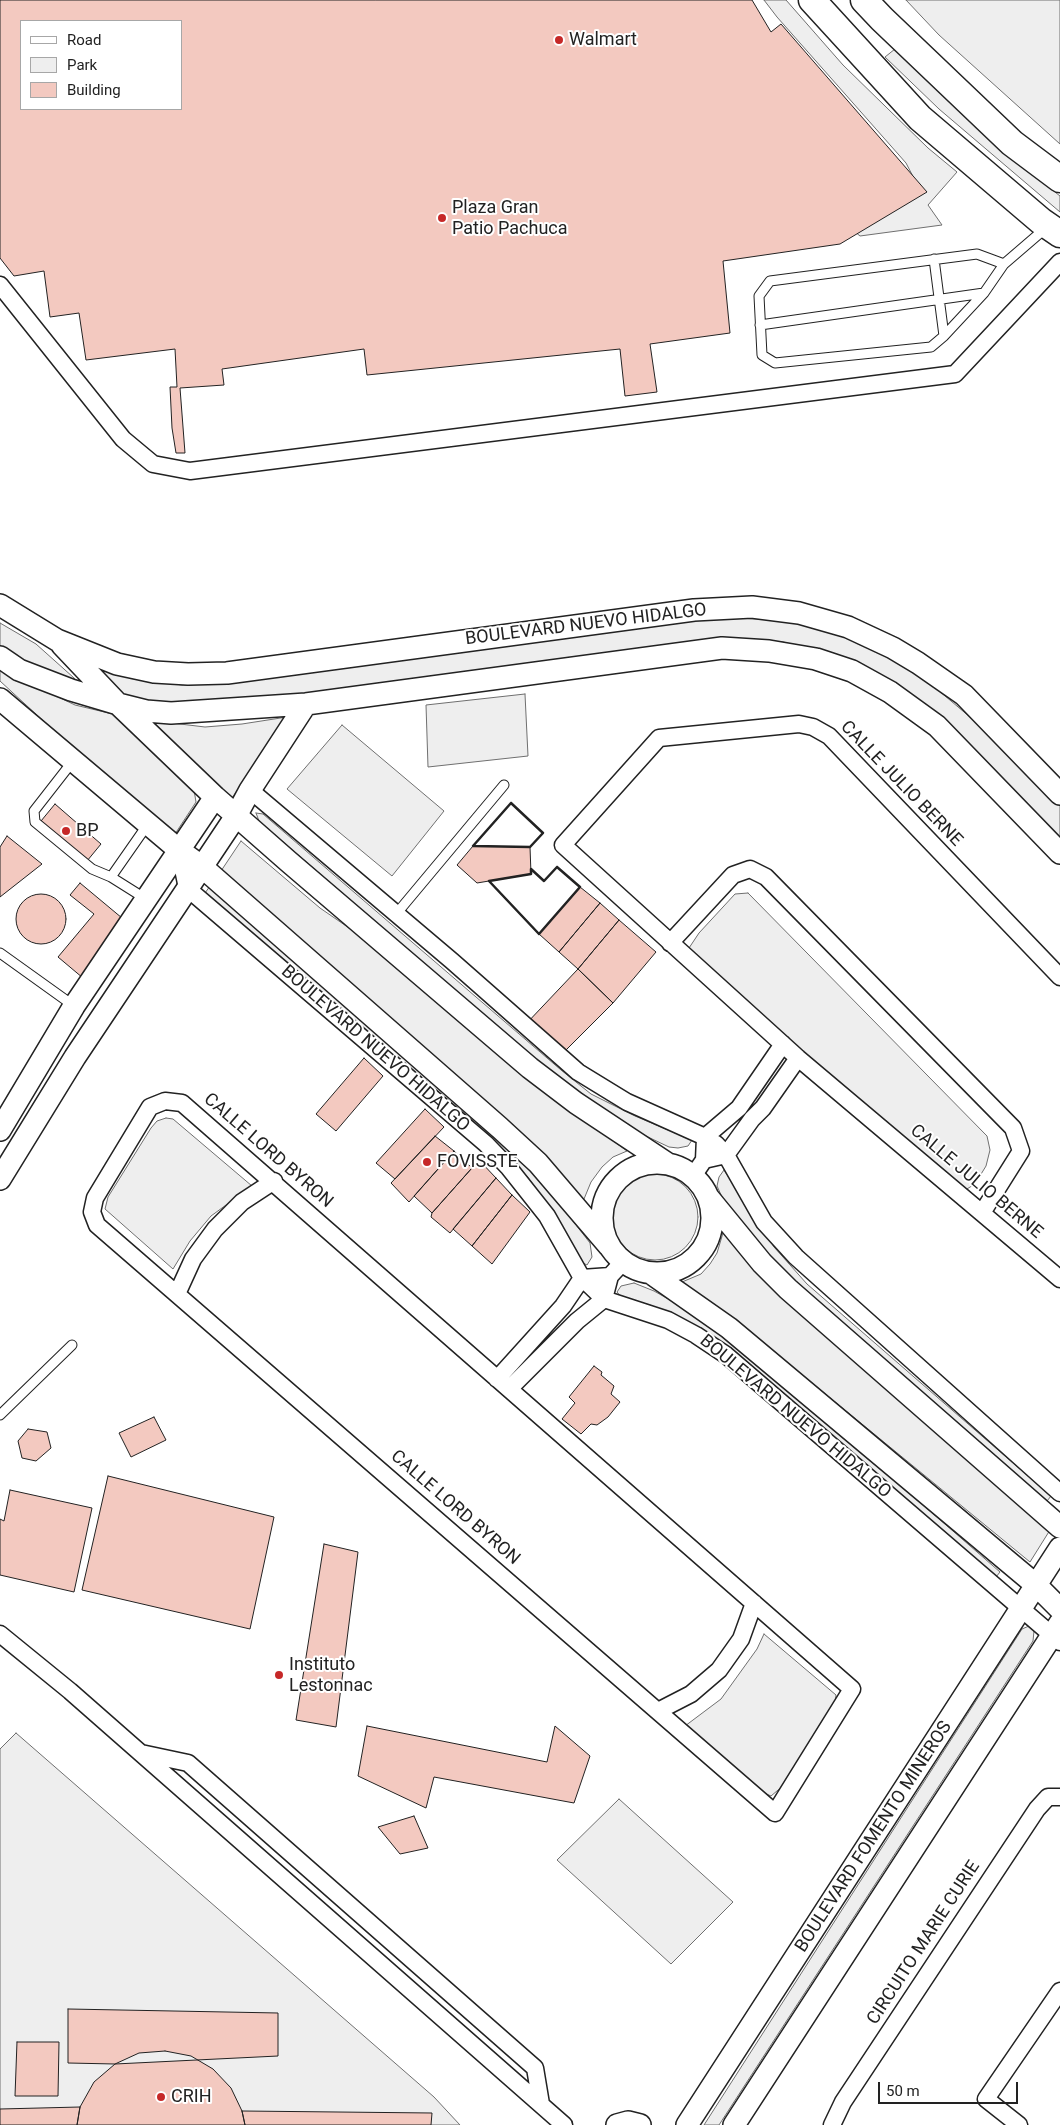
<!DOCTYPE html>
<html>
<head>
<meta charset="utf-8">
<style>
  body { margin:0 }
  #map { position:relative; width:1060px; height:2125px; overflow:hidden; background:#fff; font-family:Roboto,sans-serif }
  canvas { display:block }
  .legend { position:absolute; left:20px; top:20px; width:162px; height:90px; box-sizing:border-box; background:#fff; border:1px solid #a7a7a7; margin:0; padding:6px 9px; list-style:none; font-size:15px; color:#222 }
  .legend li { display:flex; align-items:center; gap:10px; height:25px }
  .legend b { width:25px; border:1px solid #a7a7a7 }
  .scale { position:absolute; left:878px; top:2082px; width:140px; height:22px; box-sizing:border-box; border:2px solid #222; border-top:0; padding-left:6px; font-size:15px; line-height:18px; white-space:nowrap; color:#222; -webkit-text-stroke:4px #fff; paint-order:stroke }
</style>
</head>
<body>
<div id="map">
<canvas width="1060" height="2125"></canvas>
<ul class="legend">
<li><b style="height:6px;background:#fff"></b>Road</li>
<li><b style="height:14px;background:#eee"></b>Park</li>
<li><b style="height:14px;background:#f3c9c0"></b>Building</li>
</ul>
<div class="scale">50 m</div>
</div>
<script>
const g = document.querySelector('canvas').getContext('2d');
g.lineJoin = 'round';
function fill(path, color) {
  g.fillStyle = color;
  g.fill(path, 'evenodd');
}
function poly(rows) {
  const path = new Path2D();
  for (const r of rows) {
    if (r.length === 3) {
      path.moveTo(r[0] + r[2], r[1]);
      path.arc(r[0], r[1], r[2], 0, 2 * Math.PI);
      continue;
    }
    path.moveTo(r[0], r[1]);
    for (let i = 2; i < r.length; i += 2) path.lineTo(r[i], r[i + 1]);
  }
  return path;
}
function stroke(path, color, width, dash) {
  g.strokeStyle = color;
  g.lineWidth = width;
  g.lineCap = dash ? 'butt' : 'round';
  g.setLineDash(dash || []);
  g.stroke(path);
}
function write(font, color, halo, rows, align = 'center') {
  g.font = font + ' Roboto,sans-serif';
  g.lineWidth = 4;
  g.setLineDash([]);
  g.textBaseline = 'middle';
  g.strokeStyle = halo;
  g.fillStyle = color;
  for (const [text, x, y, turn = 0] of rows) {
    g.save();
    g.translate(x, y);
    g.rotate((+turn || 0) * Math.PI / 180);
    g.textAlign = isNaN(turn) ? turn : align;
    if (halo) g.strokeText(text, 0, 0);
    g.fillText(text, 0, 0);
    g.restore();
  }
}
const green = poly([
  [764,0,786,0,843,65,928,148,957,172,928,205,942,225,860,236,854,231,919,188,906,163,777,17,764,0],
  [906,0,1060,0,1060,144,939,35,906,0],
  [895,49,993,143,1060,196,1060,212,939,109,885,57,895,49],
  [734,618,784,620,822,628,870,646,912,668,990,734,1060,806,1060,839,976,753,818,651,783,642,734,640,263,699,170,704,122,696,87,666,132,678,182,685,229,683,684,621,734,618],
  [0,623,36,644,83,686,38,668,0,648,0,623],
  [0,669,75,705,117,715,194,790,196,802,175,834,88,762,0,681,0,669],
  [525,694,528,756,428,767,426,705,525,694],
  [287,717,232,798,147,720,205,727,242,724,287,717],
  [342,725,444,811,392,876,287,789,342,725],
  [256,813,263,814,561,1070,591,1094,635,1116,692,1140,688,1146,678,1148,669,1147,629,1128,555,1077,259,821,256,813],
  [241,841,320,908,381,950,530,1080,627,1151,613,1157,602,1167,591,1182,584,1199,505,1121,221,871,241,841],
  [210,886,533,1169,590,1243,592,1257,587,1265,581,1262,557,1218,527,1176,494,1143,205,893,210,886],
  [748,893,987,1136,990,1150,986,1166,975,1184,962,1192,685,954,699,933,735,894,748,893],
  [166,1118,173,1119,252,1186,211,1216,190,1241,173,1269,105,1209,108,1197,151,1128,157,1121,166,1118],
  [724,1170,774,1247,807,1284,1051,1496,1047,1501,803,1291,772,1259,722,1197,717,1186,719,1177,724,1170],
  [655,1217,43],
  [723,1233,766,1281,1050,1530,1030,1562,734,1319,682,1282,701,1274,710,1264,717,1253,723,1233],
  [634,1283,654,1291,697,1315,736,1342,1000,1572,996,1577,693,1325,650,1305,622,1298,617,1292,621,1286,634,1283],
  [1029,1626,1034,1631,1033,1641,719,2125,704,2125,1022,1629,1029,1626],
  [764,1634,836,1695,835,1704,784,1785,771,1796,762,1792,685,1726,721,1699,757,1649,764,1634],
  [16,1733,434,2097,460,2125,0,2125,0,1749,16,1733],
  [619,1799,733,1902,671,1964,557,1860,619,1799]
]);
const building = poly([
  [0,0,752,0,771,32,781,24,927,192,840,244,723,261,730,333,650,344,657,392,625,396,620,349,367,375,364,349,222,369,224,385,180,388,185,453,176,453,172,428,170,387,177,387,175,349,86,360,79,313,50,317,44,271,14,276,0,258,0,0],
  [21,21,181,21,181,109,21,109,21,21],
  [55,804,101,844,87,861,41,821,55,804],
  [7,836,42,864,0,897,0,847,7,836],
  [473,846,530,847,531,874,477,883,457,865,473,846],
  [80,883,128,923,83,978,58,957,94,914,70,895,80,883],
  [580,887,600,903,559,952,539,934,580,887],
  [41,919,25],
  [600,903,619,920,578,969,559,952,600,903],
  [619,920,656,952,613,1003,578,969,619,920],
  [578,969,613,1003,560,1056,525,1025,578,969],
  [364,1058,383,1076,336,1131,316,1114,364,1058],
  [425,1109,444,1127,395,1179,376,1163,425,1109],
  [435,1136,454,1151,409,1202,391,1183,435,1136],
  [454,1151,472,1168,432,1213,414,1196,454,1151],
  [479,1160,496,1178,450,1233,431,1217,432,1213,479,1160],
  [496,1178,512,1195,472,1246,453,1229,496,1178],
  [512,1195,530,1212,492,1264,472,1246,512,1195],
  [594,1366,602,1372,601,1375,614,1386,611,1394,620,1402,608,1417,597,1425,591,1424,581,1434,562,1419,575,1403,569,1397,594,1366],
  [154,1417,166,1440,131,1457,119,1433,154,1417],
  [28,1429,47,1432,51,1448,36,1461,22,1458,18,1441,28,1429],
  [108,1476,274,1517,250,1629,82,1590,108,1476],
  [10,1490,92,1508,74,1592,0,1575,0,1519,4,1521,10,1490],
  [324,1544,358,1552,336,1727,296,1720,324,1544],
  [367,1726,547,1762,555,1726,590,1756,574,1803,434,1777,426,1808,358,1776,367,1726],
  [414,1816,428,1848,400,1854,378,1827,414,1816],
  [68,2009,278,2013,278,2056,115,2064,68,2063,68,2009],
  [17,2042,59,2042,58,2096,15,2096,17,2042],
  [165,2051,191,2056,213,2069,231,2088,242,2111,245,2125,77,2125,80,2107,94,2082,115,2064,139,2053,165,2051],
  [80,2107,77,2125,0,2125,0,2109,80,2107],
  [242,2111,432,2113,431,2125,245,2125,242,2111]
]);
const service = poly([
  [934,259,944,336],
  [1004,264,977,254,770,281,759,296,762,355,775,363,931,347,944,336,984,293,1004,264,1047,227],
  [760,325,984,293],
  [73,761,34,811,35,822,92,869,111,877,146,899],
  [111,877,148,824],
  [397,913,504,785],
  [0,953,74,1006],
  [0,1415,72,1345]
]);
const minor = poly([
  [0,285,123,439,153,464,190,471,955,374,1060,262],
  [250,790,452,961,578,1072,627,1102,705,1137,716,1144,726,1155,764,1222,796,1257,1060,1493],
  [179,850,187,888,486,1144,509,1168,547,1216,582,1278,604,1299,668,1320,696,1335,726,1355,1060,1642],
  [670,943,733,875,750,869,766,877,1013,1128,1021,1151,982,1213],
  [1060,977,829,736,813,727,799,724,659,738,563,845,798,1058,1060,1279],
  [783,1044,739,1108,705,1137,704,1160,726,1155,752,1119,763,1108,798,1058],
  [165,1101,182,1103,852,1689,775,1813,97,1225,92,1212,95,1198,150,1107,165,1101],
  [693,1176,704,1160],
  [610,1276,623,1262],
  [177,1294,193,1259,215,1229,242,1202,274,1181],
  [497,1379,563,1306,582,1278,610,1276,604,1299,577,1321,509,1389],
  [0,1634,70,1691,564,2125],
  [658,1711,691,1694,719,1670,741,1639,754,1603],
  [141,1753,188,1763,535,2068,541,2104],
  [832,2125,843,2102,1037,1809,1048,1797,1060,1797],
  [1019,2125,986,2099,1060,1991]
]);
const tertiary = poly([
  [0,605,57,640,117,664,154,672,188,674,227,673,694,610,752,607,799,613,848,627,893,648,918,663,964,695,1060,794],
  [62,645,118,704,215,797,289,862,530,1068,576,1103,668,1164],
  [0,657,19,670,71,690,118,704,146,711,171,713,306,704,722,648,769,651,816,659,852,671,890,692,937,726,1060,853],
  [0,699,179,850,201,866,500,1128,538,1163,609,1246],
  [0,1130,74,1006,215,797],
  [657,1218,55],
  [0,1179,75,1057,236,816,250,790,306,704],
  [708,1197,762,1263,788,1289,1060,1527],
  [652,1274,729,1328,1036,1585,1060,1609],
  [617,2125,628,2122,640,2125],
  [687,2125,1060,1548],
  [734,2125,1060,1623]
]);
const primary = poly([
  [812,0,920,118,1041,221,1060,234],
  [864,0,882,19,1012,143,1060,179]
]);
const wall = poly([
  [511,803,543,833,530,847,473,846,511,803],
  [557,867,580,887,539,934,489,881,531,874,531,869,544,881,557,867]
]);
const markers = [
  [559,40,5,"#c62828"],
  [442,218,5,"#c62828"],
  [66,831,5,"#c62828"],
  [427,1162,5,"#c62828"],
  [279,1675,5,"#c62828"],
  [161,2097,5,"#c62828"]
];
const poiNames = [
  ["Walmart",569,40],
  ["Plaza Gran",452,208],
  ["Patio Pachuca",452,229],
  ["BP",76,831],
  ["FOVISSTE",437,1162],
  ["Instituto",289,1665],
  ["Lestonnac",289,1686],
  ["CRIH",171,2097]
];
const streetNames = [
  ["BOULEVARD NUEVO HIDALGO",586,625,-7],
  ["CALLE JULIO BERNE",901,784,46],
  ["BOULEVARD NUEVO HIDALGO",375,1049,41],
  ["CALLE LORD BYRON",268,1151,41],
  ["CALLE JULIO BERNE",976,1182,40],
  ["BOULEVARD NUEVO HIDALGO",795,1417,40],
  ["CALLE LORD BYRON",455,1508,41],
  ["BOULEVARD FOMENTO MINEROS",874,1837,-57],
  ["CIRCUITO MARIE CURIE",924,1943,-57]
];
fill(green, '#eee');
stroke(green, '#6f6f6f', 1);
fill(building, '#f3c9c0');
stroke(building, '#222', 1);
stroke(service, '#222', 11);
stroke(minor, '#222', 19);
stroke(tertiary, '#222', 24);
stroke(primary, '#222', 29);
stroke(service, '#fff', 9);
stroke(minor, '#fff', 16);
stroke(tertiary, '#fff', 21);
stroke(primary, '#fff', 26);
stroke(wall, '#222', 2.5);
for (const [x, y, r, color] of markers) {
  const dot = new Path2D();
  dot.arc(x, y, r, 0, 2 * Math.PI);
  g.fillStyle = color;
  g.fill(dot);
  stroke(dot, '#fff', 2);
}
write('18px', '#222', '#fff', poiNames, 'left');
write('18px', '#222', '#fff', streetNames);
</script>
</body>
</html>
